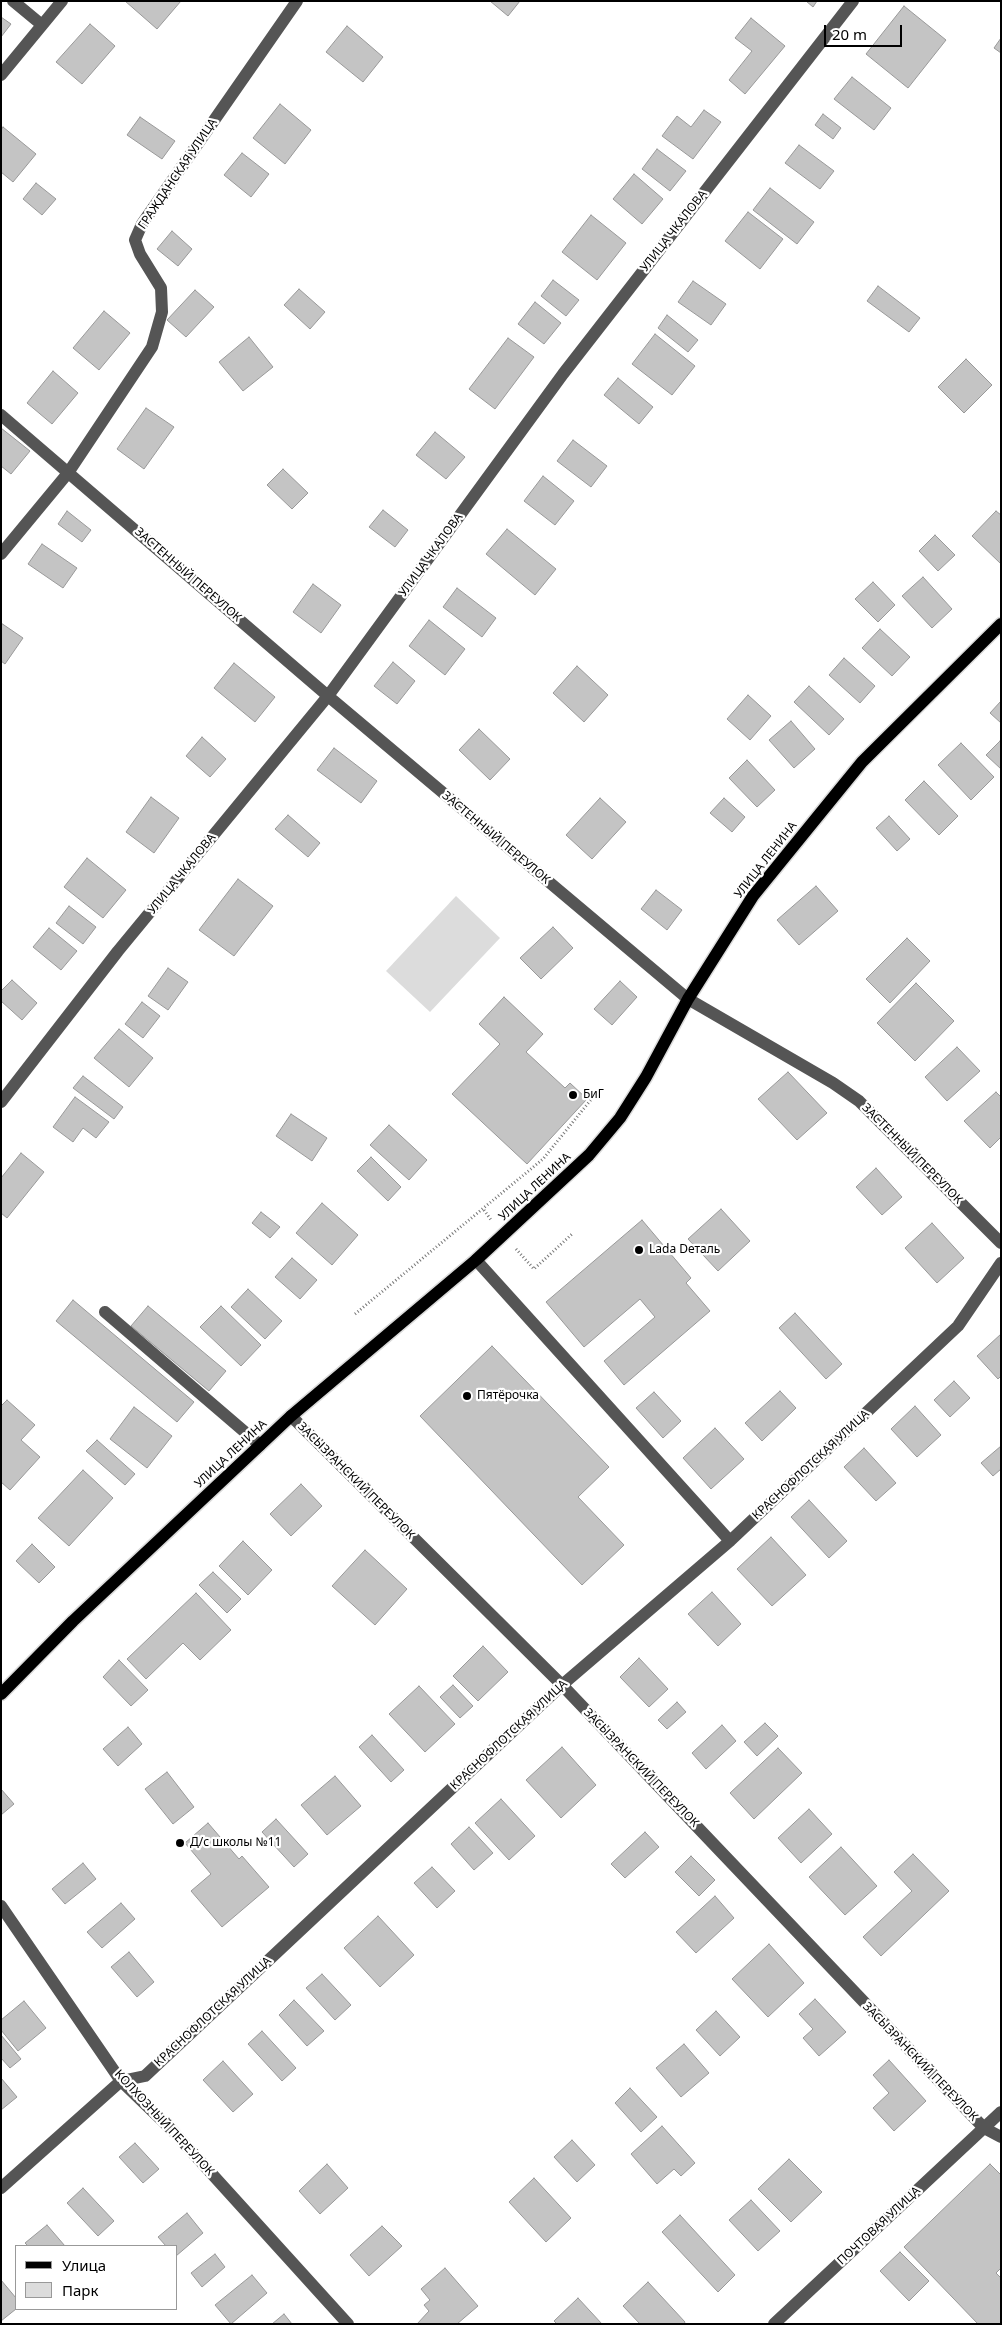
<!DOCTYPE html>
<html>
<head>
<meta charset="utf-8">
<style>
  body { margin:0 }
  #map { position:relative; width:1002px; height:2325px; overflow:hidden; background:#fff; font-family:"Noto Sans",sans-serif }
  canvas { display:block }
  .frame { position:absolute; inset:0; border:2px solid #000; pointer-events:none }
  .legend { position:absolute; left:15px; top:2245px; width:162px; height:65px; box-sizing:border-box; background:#fff; border:1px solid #999; margin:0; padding:6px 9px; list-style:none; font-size:15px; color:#000 }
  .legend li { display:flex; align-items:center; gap:10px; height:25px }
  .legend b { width:25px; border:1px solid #999 }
  .scale { position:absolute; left:824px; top:25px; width:78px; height:22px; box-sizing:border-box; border:2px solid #000; border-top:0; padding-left:6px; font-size:15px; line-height:18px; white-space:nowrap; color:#000; -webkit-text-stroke:4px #fff; paint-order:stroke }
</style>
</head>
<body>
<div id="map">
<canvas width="1002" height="2325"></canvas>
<div class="frame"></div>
<ul class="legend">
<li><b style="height:6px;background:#000"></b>Улица</li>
<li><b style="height:14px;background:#dcdcdc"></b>Парк</li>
</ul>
<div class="scale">20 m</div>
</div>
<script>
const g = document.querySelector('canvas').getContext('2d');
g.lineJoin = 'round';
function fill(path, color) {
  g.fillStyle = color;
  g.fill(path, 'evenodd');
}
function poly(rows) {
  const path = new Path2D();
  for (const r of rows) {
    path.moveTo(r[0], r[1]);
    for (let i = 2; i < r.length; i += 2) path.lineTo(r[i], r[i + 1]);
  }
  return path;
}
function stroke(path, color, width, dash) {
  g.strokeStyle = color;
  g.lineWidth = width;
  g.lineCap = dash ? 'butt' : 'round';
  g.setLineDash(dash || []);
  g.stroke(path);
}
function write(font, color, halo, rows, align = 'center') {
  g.font = font + ' "Noto Sans",sans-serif';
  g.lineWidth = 4.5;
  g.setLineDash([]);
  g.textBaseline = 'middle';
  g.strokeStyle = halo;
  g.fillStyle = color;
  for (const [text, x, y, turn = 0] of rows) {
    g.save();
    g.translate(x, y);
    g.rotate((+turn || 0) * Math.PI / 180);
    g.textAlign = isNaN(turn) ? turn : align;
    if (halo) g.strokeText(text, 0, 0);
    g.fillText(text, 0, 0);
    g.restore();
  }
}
const green = poly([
  [456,896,500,938,430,1012,386,971]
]);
const building = poly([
  [125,1,181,1,157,29,125,1],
  [490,1,520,1,508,16,490,1],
  [806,1,817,1,813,7,806,1],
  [904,6,946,40,908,88,866,54,904,6],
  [1,17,11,24,1,37,1,17],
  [751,18,785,46,745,94,729,80,752,51,735,38,751,18],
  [90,24,115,46,82,84,56,62,90,24],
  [347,26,383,57,363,82,326,52,347,26],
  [1001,38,1001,53,994,48,1001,38],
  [852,77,891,108,874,130,834,99,852,77],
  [280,104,311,130,285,164,253,138,280,104],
  [704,110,721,122,693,159,662,136,677,116,691,127,704,110],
  [823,114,841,128,833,139,815,125,823,114],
  [140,117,175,141,162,159,127,135,140,117],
  [3,127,36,154,13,182,1,172,1,130,3,127],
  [799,145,834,171,820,189,785,163,799,145],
  [657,149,686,171,670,191,642,169,657,149],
  [242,153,269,174,251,197,224,175,242,153],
  [634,174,663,199,642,224,613,199,634,174],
  [36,183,56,199,42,215,23,199,36,183],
  [770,188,814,222,797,244,753,210,770,188],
  [748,212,783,239,760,269,725,241,748,212],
  [591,215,626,243,597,280,562,252,591,215],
  [172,231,192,249,178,266,157,249,172,231],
  [553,280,579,300,566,316,541,296,553,280],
  [693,281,726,304,711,325,678,302,693,281],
  [878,286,920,318,909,332,867,301,878,286],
  [299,289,325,312,310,329,284,305,299,289],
  [195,290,214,307,186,337,167,320,195,290],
  [535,302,561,323,544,344,518,324,535,302],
  [104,311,130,333,99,370,73,348,104,311],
  [667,315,698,340,688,352,658,328,667,315],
  [655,334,695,366,672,395,632,364,655,334],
  [249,337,273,367,243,391,219,362,249,337],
  [508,338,534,357,495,409,469,389,508,338],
  [966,359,992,385,964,413,938,387,966,359],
  [53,371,78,393,52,424,27,403,53,371],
  [618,378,653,407,639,424,604,395,618,378],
  [146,408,174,427,144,469,117,449,146,408],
  [1,428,30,451,11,474,1,466,1,428],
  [435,432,465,457,446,479,416,455,435,432],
  [573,440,607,466,591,487,557,461,573,440],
  [283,469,308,493,292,509,267,485,283,469],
  [543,476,574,501,555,525,524,501,543,476],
  [383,510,408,530,395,547,369,527,383,510],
  [67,511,91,530,82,542,58,524,67,511],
  [996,511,1001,515,1001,564,972,536,996,511],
  [507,529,556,569,535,595,486,554,507,529],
  [935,535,955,555,938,571,919,551,935,535],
  [42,544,77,568,63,588,28,564,42,544],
  [923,577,952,609,932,628,902,596,923,577],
  [873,582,895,605,878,622,855,599,873,582],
  [313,584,341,605,321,633,293,612,313,584],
  [457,588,496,618,482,637,443,607,457,588],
  [429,620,465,649,445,675,409,646,429,620],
  [1,623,23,638,5,664,1,661,1,623],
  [880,629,910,657,892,676,862,648,880,629],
  [844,658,875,686,860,703,829,675,844,658],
  [393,662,415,681,397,704,374,686,393,662],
  [234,663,275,697,255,722,214,688,234,663],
  [577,666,608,695,584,722,553,693,577,666],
  [809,686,844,719,829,735,794,702,809,686],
  [748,695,771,716,750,740,727,719,748,695],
  [1001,701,1001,723,990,713,1001,701],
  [791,721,815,749,794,768,769,740,791,721],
  [479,729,510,759,490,780,459,750,479,729],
  [202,737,226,759,210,777,186,756,202,737],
  [1000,741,1001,742,1001,769,986,755,1000,741],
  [961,743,994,777,971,800,938,765,961,743],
  [334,748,377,781,361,803,317,770,334,748],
  [747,760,775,790,757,807,729,778,747,760],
  [924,781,958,816,939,835,905,800,924,781],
  [151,797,179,818,154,853,126,832,151,797],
  [600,798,626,822,592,859,566,835,600,798],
  [724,798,745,817,732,832,710,813,724,798],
  [288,815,320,843,308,857,275,829,288,815],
  [889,816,910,839,897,851,876,828,889,816],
  [87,858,126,890,103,918,64,887,87,858],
  [238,879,273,906,234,956,199,930,238,879],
  [816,886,838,911,799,945,777,920,816,886],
  [656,890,682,910,667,930,641,909,656,890],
  [69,906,96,927,83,944,56,923,69,906],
  [553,927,573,948,541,979,520,958,553,927],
  [49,928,77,951,61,970,33,947,49,928],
  [907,938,930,961,890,1003,866,979,907,938],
  [168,968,188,982,168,1010,148,996,168,968],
  [12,980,37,1003,22,1020,1,1001,1,991,12,980],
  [620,981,637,997,612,1025,594,1009,620,981],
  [916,983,954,1021,915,1061,877,1023,916,983],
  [504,997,543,1034,526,1052,565,1088,570,1083,587,1099,527,1164,452,1094,500,1044,479,1024,504,997],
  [142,1002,160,1016,143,1038,125,1024,142,1002],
  [119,1029,153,1058,129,1087,94,1058,119,1029],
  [957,1047,980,1071,947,1101,925,1077,957,1047],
  [788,1072,827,1113,797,1140,758,1099,788,1072],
  [83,1076,123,1107,114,1119,73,1088,83,1076],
  [996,1092,1001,1097,1001,1137,990,1148,964,1121,996,1092],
  [75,1097,109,1122,96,1138,83,1128,73,1142,53,1127,75,1097],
  [291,1114,327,1138,312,1161,276,1136,291,1114],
  [389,1125,427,1160,409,1180,370,1145,389,1125],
  [21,1153,44,1172,7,1218,1,1213,1,1178,21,1153],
  [371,1157,401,1187,388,1201,357,1171,371,1157],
  [876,1168,902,1197,882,1215,856,1187,876,1168],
  [322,1203,358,1235,332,1265,296,1233,322,1203],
  [721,1209,750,1241,718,1271,688,1239,721,1209],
  [261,1212,280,1227,270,1238,252,1223,261,1212],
  [642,1220,691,1278,686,1283,710,1311,624,1385,604,1361,655,1317,640,1299,584,1347,546,1302,642,1220],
  [932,1223,964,1258,937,1283,905,1248,932,1223],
  [292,1258,317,1280,300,1299,275,1277,292,1258],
  [248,1289,282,1321,265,1339,231,1307,248,1289],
  [73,1300,194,1402,177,1422,56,1321,73,1300],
  [148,1306,226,1371,209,1391,131,1326,148,1306],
  [221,1306,261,1345,241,1366,200,1327,221,1306],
  [795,1313,842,1364,826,1379,779,1328,795,1313],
  [1001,1334,1001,1376,998,1379,977,1356,1001,1334],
  [492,1346,609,1467,578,1497,624,1545,582,1585,420,1416,492,1346],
  [954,1381,970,1398,950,1417,934,1400,954,1381],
  [780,1391,796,1408,762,1441,745,1423,780,1391],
  [654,1392,681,1421,663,1438,636,1408,654,1392],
  [7,1400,35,1425,21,1440,40,1457,10,1490,1,1482,1,1406,7,1400],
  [915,1406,941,1435,917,1457,891,1429,915,1406],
  [134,1407,172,1436,147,1468,110,1439,134,1407],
  [715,1428,744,1459,711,1489,683,1458,715,1428],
  [97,1440,135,1474,125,1485,86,1451,97,1440],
  [1001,1446,1001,1469,993,1476,981,1463,1001,1446],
  [864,1448,896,1483,876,1501,844,1467,864,1448],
  [83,1470,113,1498,69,1546,38,1518,83,1470],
  [301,1484,322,1506,291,1536,270,1514,301,1484],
  [809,1500,847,1541,829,1558,791,1517,809,1500],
  [771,1537,806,1575,772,1606,737,1569,771,1537],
  [243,1541,272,1570,248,1595,219,1566,243,1541],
  [32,1544,55,1567,39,1583,16,1561,32,1544],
  [365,1550,407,1589,375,1625,332,1586,365,1550],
  [213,1572,241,1599,227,1613,199,1585,213,1572],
  [712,1592,741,1624,718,1646,688,1614,712,1592],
  [196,1593,231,1630,200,1660,183,1643,146,1679,127,1659,196,1593],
  [483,1646,508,1672,478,1701,453,1676,483,1646],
  [639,1658,668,1689,649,1707,620,1677,639,1658],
  [119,1660,148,1690,131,1706,103,1677,119,1660],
  [453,1685,473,1706,460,1718,440,1697,453,1685],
  [419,1686,455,1724,425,1752,389,1714,419,1686],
  [677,1702,686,1712,667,1729,658,1720,677,1702],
  [765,1723,778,1736,757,1756,744,1742,765,1723],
  [722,1725,736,1741,706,1769,692,1753,722,1725],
  [128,1727,142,1744,118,1766,103,1749,128,1727],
  [372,1735,404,1770,391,1782,359,1747,372,1735],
  [562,1747,596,1785,561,1818,526,1780,562,1747],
  [778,1748,802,1773,754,1819,730,1793,778,1748],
  [167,1772,194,1807,173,1824,145,1789,167,1772],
  [335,1776,361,1806,327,1835,301,1805,335,1776],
  [1,1789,14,1804,1,1815,1,1789],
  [501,1799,535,1836,509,1860,475,1823,501,1799],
  [809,1809,832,1834,801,1863,778,1838,809,1809],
  [276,1819,308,1854,294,1867,262,1832,276,1819],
  [208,1823,239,1859,242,1856,269,1887,222,1927,191,1891,211,1874,185,1843,208,1823],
  [469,1827,493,1853,474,1870,451,1844,469,1827],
  [645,1832,659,1847,625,1878,611,1864,645,1832],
  [841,1847,877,1886,845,1915,809,1877,841,1847],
  [913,1854,949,1891,881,1956,863,1937,912,1891,894,1872,913,1854],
  [691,1856,715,1880,699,1896,675,1872,691,1856],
  [83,1863,96,1879,65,1904,52,1889,83,1863],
  [432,1867,455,1891,437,1908,414,1883,432,1867],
  [715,1896,734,1918,696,1953,676,1932,715,1896],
  [121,1903,135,1919,102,1948,87,1932,121,1903],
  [378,1916,414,1955,380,1987,344,1948,378,1916],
  [769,1944,804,1983,768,2017,732,1979,769,1944],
  [129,1952,154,1982,137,1997,111,1967,129,1952],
  [322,1974,351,2005,335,2020,306,1988,322,1974],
  [815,1999,846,2032,819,2056,803,2038,813,2029,799,2014,815,1999],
  [294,2000,324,2031,307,2046,279,2015,294,2000],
  [24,2001,46,2028,18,2051,1,2030,1,2020,24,2001],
  [716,2011,740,2037,720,2056,696,2030,716,2011],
  [262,2031,296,2068,282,2081,248,2044,262,2031],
  [1,2035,21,2059,10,2068,1,2058,1,2035],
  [684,2044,709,2073,681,2097,656,2068,684,2044],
  [889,2060,926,2101,894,2131,873,2108,889,2093,873,2075,889,2060],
  [223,2061,253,2094,233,2112,203,2080,223,2061],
  [1,2078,17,2097,1,2110,1,2078],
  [630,2088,657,2117,641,2132,615,2103,630,2088],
  [662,2126,695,2163,681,2176,674,2169,657,2184,631,2154,662,2126],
  [572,2140,595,2165,577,2182,554,2157,572,2140],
  [135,2143,159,2169,143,2183,119,2157,135,2143],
  [789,2159,822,2192,791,2222,758,2189,789,2159],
  [327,2164,348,2188,320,2214,299,2191,327,2164],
  [990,2164,1001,2175,1001,2268,996,2273,1001,2278,1001,2324,978,2324,904,2247,990,2164],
  [534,2178,571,2218,546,2242,509,2202,534,2178],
  [83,2188,114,2221,98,2236,67,2203,83,2188],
  [751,2200,780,2231,758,2251,729,2220,751,2200],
  [187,2213,203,2233,176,2256,176,2246,166,2246,158,2237,187,2213],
  [680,2215,735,2275,718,2292,662,2232,680,2215],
  [47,2225,65,2246,28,2246,25,2243,47,2225],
  [382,2226,402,2246,369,2276,350,2255,382,2226],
  [900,2252,929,2281,909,2301,880,2271,900,2252],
  [215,2254,225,2267,202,2287,191,2273,215,2254],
  [445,2268,478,2306,457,2324,417,2324,429,2311,424,2305,430,2300,421,2289,445,2268],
  [252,2275,267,2293,231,2324,215,2305,252,2275],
  [1,2280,16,2298,16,2309,1,2321,1,2280],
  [648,2282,685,2322,684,2324,640,2324,623,2306,648,2282],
  [578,2298,602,2324,557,2324,554,2321,578,2298],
  [284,2314,292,2324,272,2324,284,2314]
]);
const path = poly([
  [484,1210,491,1220],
  [516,1249,534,1269,572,1234],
  [355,1314,543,1159,598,1091]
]);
const minor = poly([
  [13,1,42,25],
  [1,75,62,1],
  [1,415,328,696,688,999,833,1083,859,1101,1001,1243],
  [1,554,68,473,152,347,162,312,161,288,140,254,135,240,142,224,297,1],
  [1,1102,118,951,328,696,563,374,853,1],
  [476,1260,730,1541],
  [105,1312,260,1445],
  [291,1416,562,1685,984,2128,1001,2137],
  [1,1906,121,2081,173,2131,348,2324],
  [1,2188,121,2081,145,2076,562,1685,730,1541,958,1326,1001,1263],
  [774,2324,1001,2112]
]);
const major = poly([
  [1,1694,73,1621,291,1416,476,1260,589,1155,620,1118,646,1077,688,999,753,896,862,762,1001,624]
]);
const markers = [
  [573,1095,5,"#000"],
  [639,1250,5,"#000"],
  [467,1396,5,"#000"],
  [180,1843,5,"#000"]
];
const streetNames = [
  ["ГРАЖДАНСКАЯ УЛИЦА",178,174,-56],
  ["УЛИЦА ЧКАЛОВА",674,231,-52],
  ["УЛИЦА ЧКАЛОВА",431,555,-54],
  ["ЗАСТЕННЫЙ ПЕРЕУЛОК",188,575,41],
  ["ЗАСТЕННЫЙ ПЕРЕУЛОК",496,838,40],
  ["УЛИЦА ЛЕНИНА",766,860,-52],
  ["УЛИЦА ЧКАЛОВА",182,874,-51],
  ["ЗАСТЕННЫЙ ПЕРЕУЛОК",912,1154,45],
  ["УЛИЦА ЛЕНИНА",535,1187,-43],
  ["УЛИЦА ЛЕНИНА",231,1454,-43],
  ["КРАСНОФЛОТСКАЯ УЛИЦА",811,1465,-43],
  ["ЗАСЫЗРАНСКИЙ ПЕРЕУЛОК",356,1481,45],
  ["КРАСНОФЛОТСКАЯ УЛИЦА",509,1735,-43],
  ["ЗАСЫЗРАНСКИЙ ПЕРЕУЛОК",641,1768,46],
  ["КРАСНОФЛОТСКАЯ УЛИЦА",213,2012,-43],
  ["ЗАСЫЗРАНСКИЙ ПЕРЕУЛОК",920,2062,46],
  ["КОЛХОЗНЫЙ ПЕРЕУЛОК",164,2123,47],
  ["ПОЧТОВАЯ УЛИЦА",879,2226,-43]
];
const poiNames = [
  ["БиГ",583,1095],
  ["Lada Dеталь",649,1250],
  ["Пятёрочка",477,1396],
  ["Д/с школы №11",190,1843]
];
fill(green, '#dcdcdc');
fill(building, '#c4c4c4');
stroke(building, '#999', 1);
stroke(major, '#dbdbdb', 15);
stroke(path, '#777', 3, [1, 2.5]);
stroke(minor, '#555', 12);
stroke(major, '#000', 12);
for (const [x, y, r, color] of markers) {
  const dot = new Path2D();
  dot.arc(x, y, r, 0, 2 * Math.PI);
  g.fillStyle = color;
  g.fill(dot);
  stroke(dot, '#fff', 2);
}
write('12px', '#000', '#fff', streetNames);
write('12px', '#000', '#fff', poiNames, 'left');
</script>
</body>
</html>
